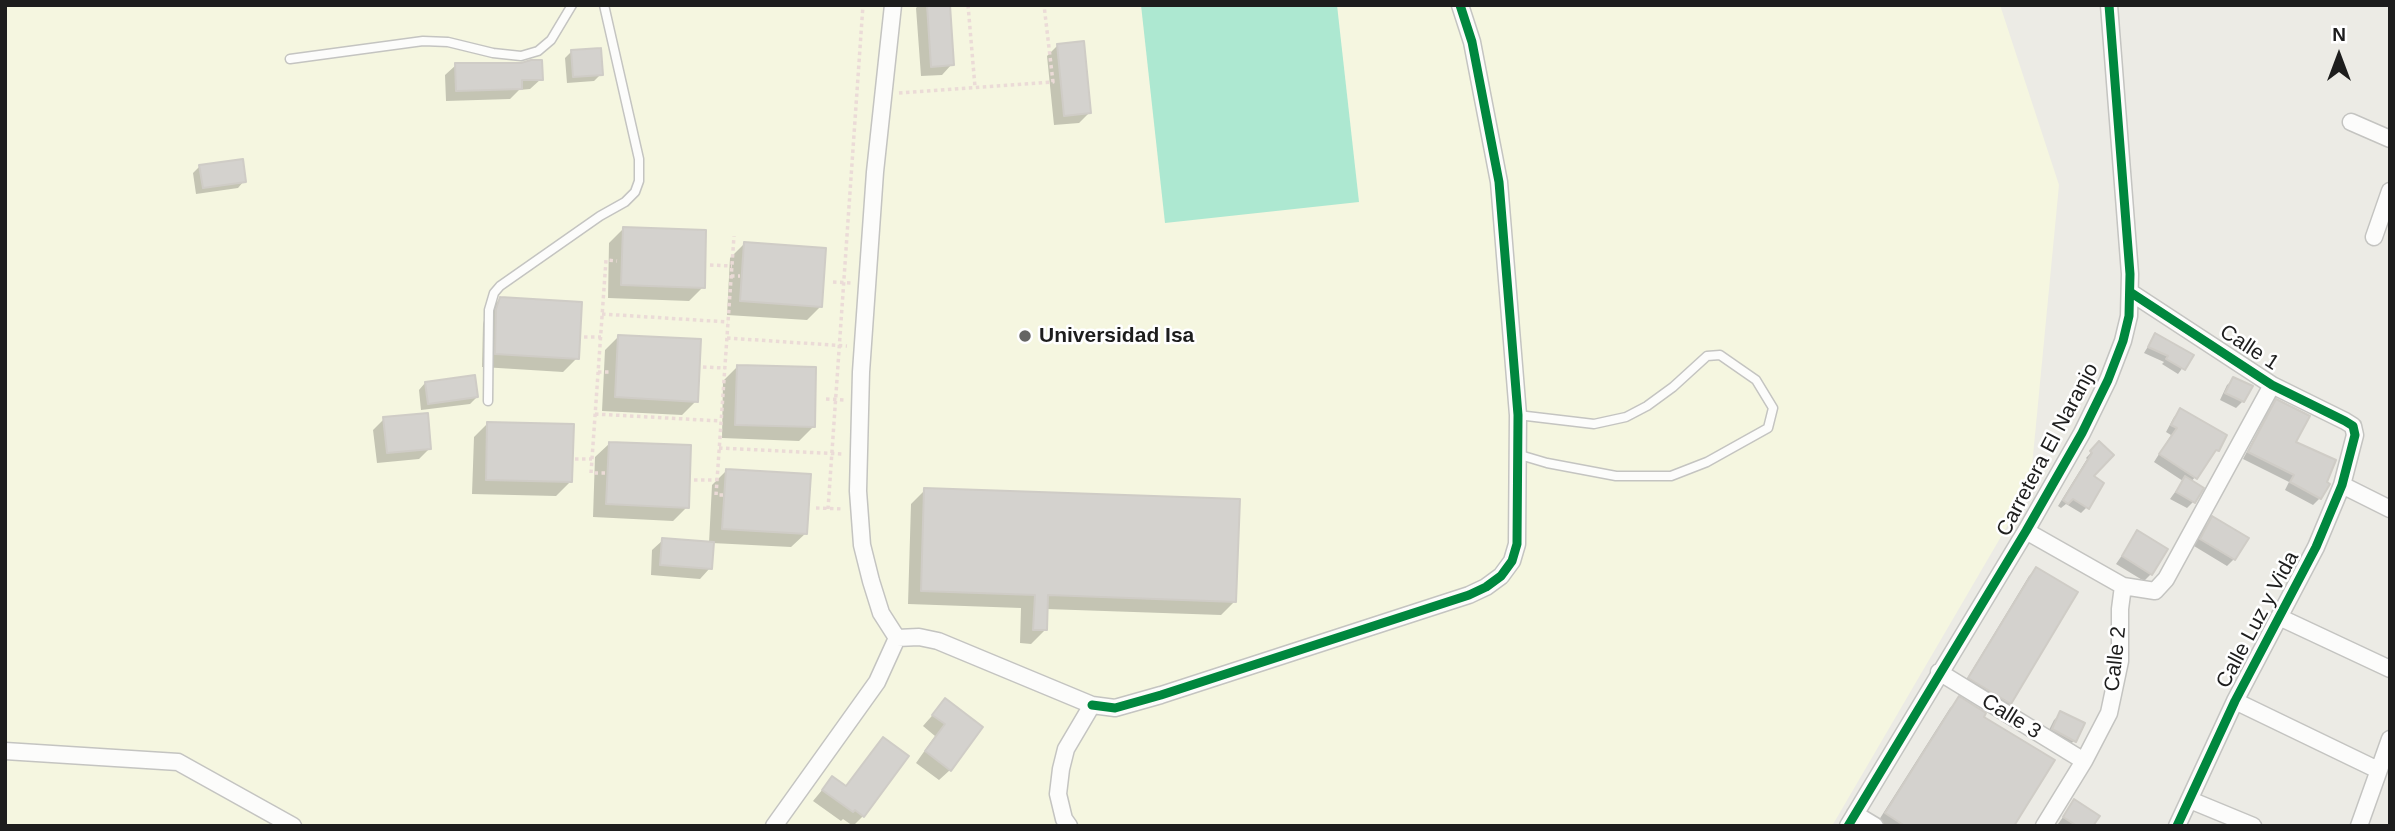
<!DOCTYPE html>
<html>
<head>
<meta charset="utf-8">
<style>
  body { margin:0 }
  #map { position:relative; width:2395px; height:831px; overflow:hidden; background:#ecebe5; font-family:Helvetica,sans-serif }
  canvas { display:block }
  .frame { position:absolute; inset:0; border:7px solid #1d1d1d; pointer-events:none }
  .north { position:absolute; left:2304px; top:21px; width:70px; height:70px; -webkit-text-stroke:5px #fff; paint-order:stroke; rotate:0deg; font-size:19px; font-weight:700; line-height:28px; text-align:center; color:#1d1d1d }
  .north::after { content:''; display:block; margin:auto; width:24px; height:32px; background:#1d1d1d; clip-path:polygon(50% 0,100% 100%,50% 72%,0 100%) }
</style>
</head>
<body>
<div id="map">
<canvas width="2395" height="831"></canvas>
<div class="frame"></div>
<div class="north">N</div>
</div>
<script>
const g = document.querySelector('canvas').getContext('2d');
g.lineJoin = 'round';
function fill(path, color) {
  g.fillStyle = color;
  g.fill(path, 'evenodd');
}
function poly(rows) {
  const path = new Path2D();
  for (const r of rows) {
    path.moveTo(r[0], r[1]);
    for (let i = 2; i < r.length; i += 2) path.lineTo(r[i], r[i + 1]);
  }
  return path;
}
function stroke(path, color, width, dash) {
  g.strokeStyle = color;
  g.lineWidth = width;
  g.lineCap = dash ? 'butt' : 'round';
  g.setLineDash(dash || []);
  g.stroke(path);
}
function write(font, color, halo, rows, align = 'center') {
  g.font = font + ' Helvetica,sans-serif';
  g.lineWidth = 5;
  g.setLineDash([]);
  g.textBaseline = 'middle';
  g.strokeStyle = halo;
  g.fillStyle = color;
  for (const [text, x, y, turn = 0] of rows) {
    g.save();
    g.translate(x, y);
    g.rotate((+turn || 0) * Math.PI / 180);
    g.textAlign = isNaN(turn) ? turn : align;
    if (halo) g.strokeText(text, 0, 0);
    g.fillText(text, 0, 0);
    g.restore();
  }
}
const education = poly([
  [5,5,2000,5,2059,185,2030,487,1832,826,5,826]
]);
const pitch = poly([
  [1141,5,1337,5,1359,202,1165,223]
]);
const shadow = poly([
  [919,5,948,5,952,64,942,75,921,76,916,8],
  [1058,45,1090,112,1079,123,1054,125,1047,56],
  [572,51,601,74,594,81,567,83,565,58],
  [456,65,541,79,530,89,519,90,510,99,446,101,445,75],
  [200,166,244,181,238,188,196,194,193,173],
  [623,229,703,287,689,301,608,298,609,243],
  [744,244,821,306,807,320,727,315,730,258],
  [500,299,577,358,563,372,482,367,483,324,486,313],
  [2155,335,2192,355,2178,374,2162,364,2164,362,2144,353],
  [619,336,696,401,682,415,602,411,605,350],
  [738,366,813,427,799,441,722,438,723,381],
  [2234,379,2243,401,2236,408,2220,400,2227,385],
  [425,383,477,397,470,404,421,410,419,390],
  [2277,401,2293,443,2320,498,2313,505,2285,490,2289,482,2243,459,2270,408],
  [2180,411,2217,450,2191,482,2193,502,2187,508,2170,499,2183,481,2154,462,2171,435,2166,432,2174,417],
  [384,419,430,448,419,459,377,463,373,430],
  [488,423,570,482,556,496,472,494,474,437],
  [610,443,687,507,673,521,593,517,595,457],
  [2099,444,2091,477,2087,507,2081,513,2066,504,2061,508,2058,506,2087,459,2086,458],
  [726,471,806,533,791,547,712,543,710,568,700,579,651,575,652,550,663,540,709,543,712,485],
  [925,490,1235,601,1221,615,1046,609,1045,630,1031,644,1020,643,1021,608,908,604,911,504],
  [2213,518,2234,559,2227,566,2194,546,2206,525],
  [2138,532,2151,574,2144,581,2116,564],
  [2036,569,2010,703,2003,710,1963,685,2029,576],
  [1959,699,1982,717,2011,826,1881,826,1877,823,1950,708],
  [945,701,950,770,939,780,916,763,935,736,923,726],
  [2061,713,2074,741,2067,747,2046,736,2054,720],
  [883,739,863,816,853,826,843,819,841,821,813,801,832,778,845,787],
  [2074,802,2091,826,2058,824]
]);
const building = poly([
  [927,5,950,5,954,65,931,67,927,5],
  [1084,41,1091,113,1064,116,1057,44,1084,41],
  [601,48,603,75,573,77,571,50,601,48],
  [531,60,542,60,543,80,522,80,522,89,456,91,455,63,521,63,531,60],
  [243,159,246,182,203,188,199,165,243,159],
  [623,227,706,230,705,288,621,285,623,227],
  [744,242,826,248,822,307,740,301,744,242],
  [500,297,582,302,579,359,495,354,496,309,500,297],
  [2155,333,2194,355,2185,370,2166,359,2168,356,2148,347,2155,333],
  [618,335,701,339,698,402,615,397,618,335],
  [737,365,816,367,815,427,735,425,737,365],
  [475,375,478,397,428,404,425,382,475,375],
  [2233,377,2253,386,2244,402,2225,393,2233,377],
  [2276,399,2310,416,2296,442,2336,460,2327,482,2330,484,2321,499,2290,482,2294,475,2248,452,2276,399],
  [2180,408,2227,435,2219,451,2216,450,2197,479,2159,454,2177,428,2171,425,2180,408],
  [428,413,431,449,387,453,383,417,428,413],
  [487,422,574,424,572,482,486,480,487,422],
  [2099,441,2114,455,2094,476,2104,483,2089,509,2073,499,2068,504,2063,500,2092,453,2090,451,2099,441],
  [609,442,691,445,689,508,606,504,609,442],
  [726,469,811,474,807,534,722,529,726,469],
  [2185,476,2204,488,2195,503,2176,492,2185,476],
  [924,488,1240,499,1236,602,1048,595,1047,630,1033,630,1035,595,921,591,924,488],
  [2212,516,2249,538,2235,560,2200,539,2212,516],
  [2137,530,2168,549,2152,575,2122,556,2137,530],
  [662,538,714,542,712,569,660,565,662,538],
  [2036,567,2078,592,2011,704,1968,678,2036,567],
  [1959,696,1986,713,1984,717,2055,760,2014,826,1905,826,1885,813,1959,696],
  [945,698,983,727,951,771,925,751,945,724,932,715,945,698],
  [2060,711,2085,723,2076,742,2052,729,2060,711],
  [883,737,909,756,864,817,855,810,853,812,822,790,832,776,846,786,883,737],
  [2074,799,2100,816,2093,826,2077,826,2063,817,2074,799]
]);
const path = poly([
  [968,5,975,87],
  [899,93,1053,82,1044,5],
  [710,265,732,266],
  [731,276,740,276],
  [833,282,852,283],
  [602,314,728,322],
  [584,337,601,337],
  [727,338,847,346],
  [703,367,725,368],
  [598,372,611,372],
  [826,399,845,400],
  [595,414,721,421],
  [719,448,843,454],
  [575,459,592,459],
  [605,473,591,473,606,260,617,261],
  [694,480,716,480],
  [723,495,716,495,734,236],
  [816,508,844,509],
  [828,509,863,5]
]);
const lane = poly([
  [290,59,423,41,448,42,493,53,521,56,538,51,551,40,572,5],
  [488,401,489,310,494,293,500,286,600,216,625,202,635,192,639,181,639,159,604,5],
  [1518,415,1594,424,1626,417,1647,406,1673,387,1707,356,1720,355,1756,380,1773,408,1768,428,1707,462,1671,476,1616,476,1547,463,1520,455]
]);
const street = poly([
  [893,5,875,172,861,372,858,491,862,545,871,581,881,613,897,638],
  [2351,122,2390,139],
  [2374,237,2390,191],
  [2130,292,2272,385,2345,421,2353,426,2355,435,2342,485,2316,547,2235,701,2177,826],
  [2342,485,2390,509],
  [2026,531,2123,586,2155,591,2166,579,2272,385],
  [2279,617,2390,669],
  [897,638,919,637,938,641,1092,705,1066,749,1061,769,1058,794,1064,819,1069,826],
  [1939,672,2084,761],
  [2235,701,2378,770],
  [1092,705,1115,708,1161,695,1469,595,1486,587,1501,576,1512,561,1517,544,1518,415,1499,182,1472,42,1460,5],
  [5,751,178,762,293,826],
  [2190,800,2253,826],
  [1855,814,1875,826],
  [774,826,877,682,897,638],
  [1848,826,2026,531,2082,433,2108,380,2123,341,2129,316,2130,274,2109,5],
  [2044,826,2084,761,2109,713,2120,661,2120,609,2123,586],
  [2359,826,2390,739]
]);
const cycleway = poly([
  [2130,292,2272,385,2345,421,2353,426,2355,435,2342,485,2316,547,2235,701,2177,826],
  [1092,705,1115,708,1161,695,1469,595,1486,587,1501,576,1512,561,1517,544,1518,415,1499,182,1472,42,1460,5],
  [1848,826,2026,531,2082,433,2108,380,2123,341,2129,316,2130,274,2109,5]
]);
const markers = [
  [1025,336,7,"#656563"]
];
const poiNames = [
  ["Universidad Isa",1039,336]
];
const streetNames = [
  ["Calle 1",2249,348,33],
  ["Carretera El Naranjo",2048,450,-62],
  ["Calle Luz y Vida",2258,620,-62],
  ["Calle 2",2116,659,-84],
  ["Calle 3",2011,717,32]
];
fill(education, '#f5f6e0');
fill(pitch, '#ade8d1');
fill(shadow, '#0003');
fill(building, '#d4d2ce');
stroke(building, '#cfccc6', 2);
stroke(lane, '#c4c4c1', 11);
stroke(street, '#c4c4c1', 19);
stroke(path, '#ebdbd7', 3.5, [3.5, 3.5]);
stroke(lane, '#fcfcfb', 8);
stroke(street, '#fcfcfb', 16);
stroke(cycleway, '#00873e', 9);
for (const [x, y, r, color] of markers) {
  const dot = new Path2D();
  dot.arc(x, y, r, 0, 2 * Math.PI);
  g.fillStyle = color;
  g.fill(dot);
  stroke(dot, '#fff', 2.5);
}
write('bold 21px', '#1d1d1d', '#fff', poiNames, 'left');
write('21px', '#1d1d1d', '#fff', streetNames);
</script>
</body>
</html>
